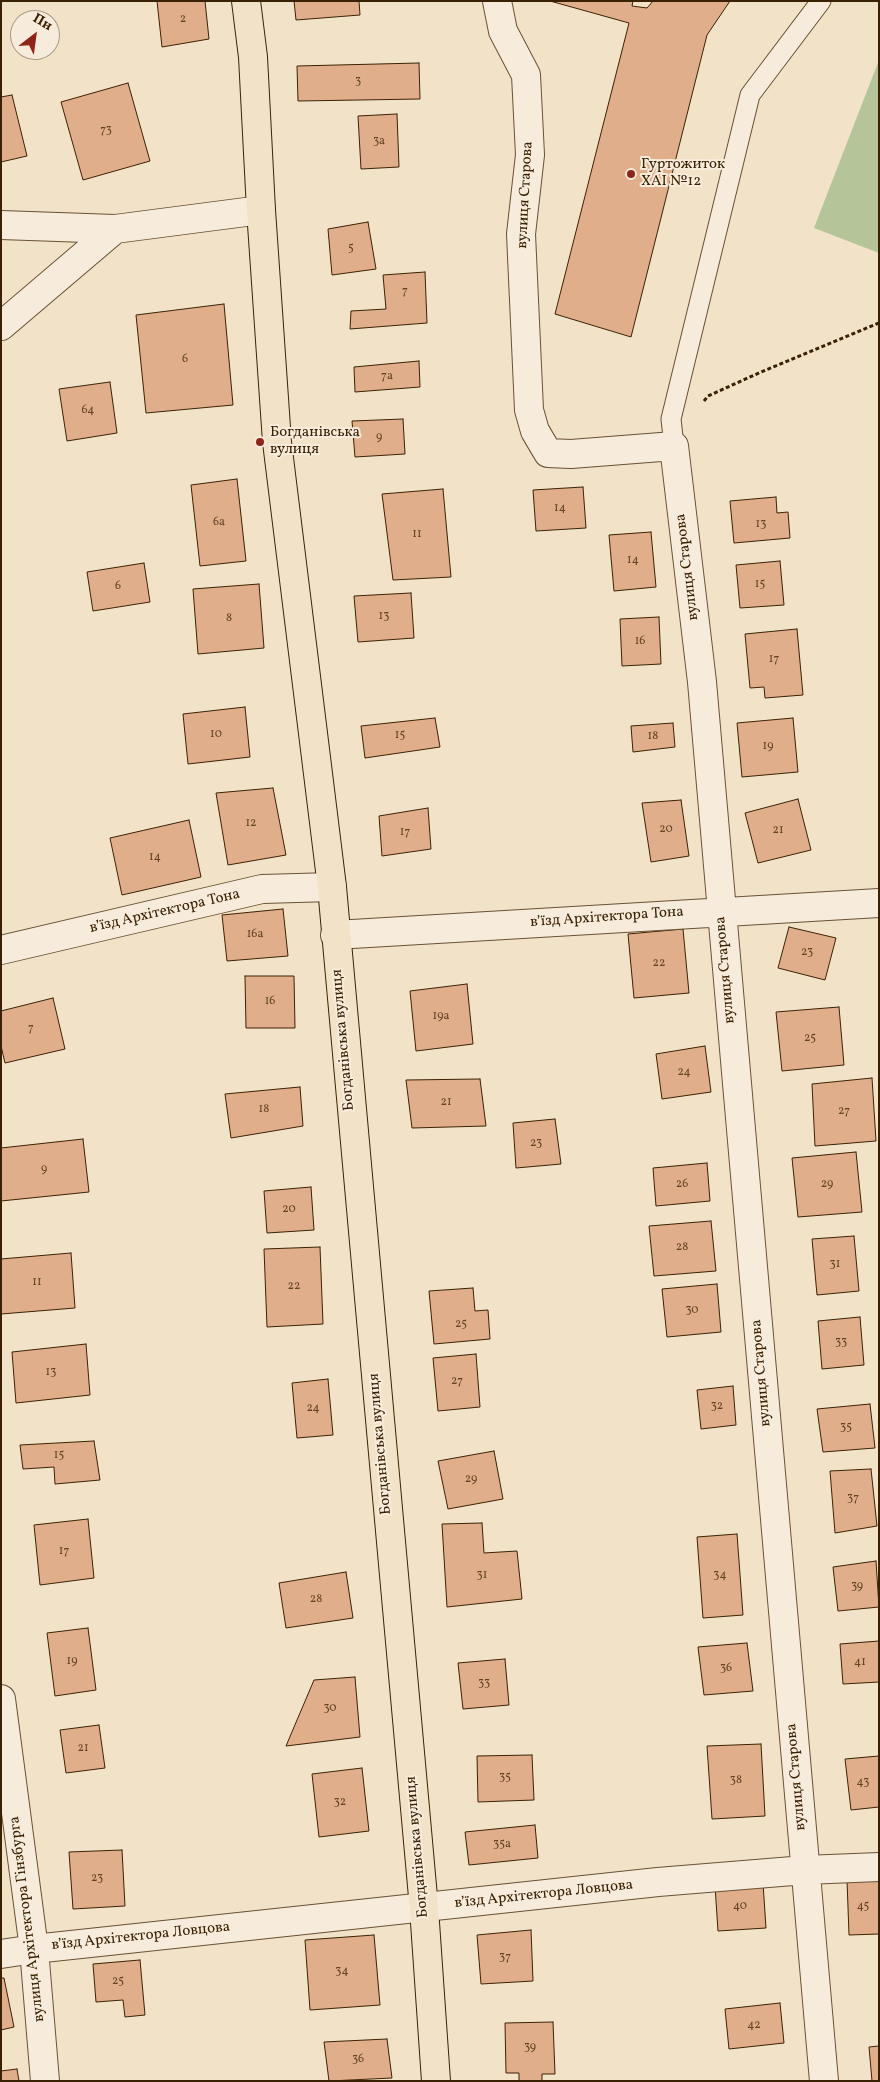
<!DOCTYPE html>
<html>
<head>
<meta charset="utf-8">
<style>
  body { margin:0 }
  #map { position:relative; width:880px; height:2082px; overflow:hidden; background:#f2e2c8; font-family:Vollkorn,serif }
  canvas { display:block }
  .frame { position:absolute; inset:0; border:2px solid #3b2103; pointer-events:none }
  .north { position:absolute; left:10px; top:10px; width:50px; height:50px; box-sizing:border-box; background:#f7ecdb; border:1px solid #ac9b85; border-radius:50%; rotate:30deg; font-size:14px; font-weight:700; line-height:20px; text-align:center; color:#3b2103 }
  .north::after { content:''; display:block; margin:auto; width:18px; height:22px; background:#8f2418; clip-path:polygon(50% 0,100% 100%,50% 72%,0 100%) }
</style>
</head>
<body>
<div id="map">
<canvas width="880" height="2082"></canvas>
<div class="frame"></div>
<div class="north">Пн</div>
</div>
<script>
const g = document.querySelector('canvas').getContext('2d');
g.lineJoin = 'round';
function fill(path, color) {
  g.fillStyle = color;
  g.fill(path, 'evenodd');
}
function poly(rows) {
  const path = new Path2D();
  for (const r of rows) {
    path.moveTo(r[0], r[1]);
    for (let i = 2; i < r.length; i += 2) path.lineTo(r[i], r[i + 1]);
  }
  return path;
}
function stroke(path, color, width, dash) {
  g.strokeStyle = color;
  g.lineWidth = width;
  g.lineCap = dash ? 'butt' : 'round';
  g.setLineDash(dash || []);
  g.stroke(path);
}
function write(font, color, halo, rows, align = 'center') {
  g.font = font + ' Vollkorn,serif';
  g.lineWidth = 4;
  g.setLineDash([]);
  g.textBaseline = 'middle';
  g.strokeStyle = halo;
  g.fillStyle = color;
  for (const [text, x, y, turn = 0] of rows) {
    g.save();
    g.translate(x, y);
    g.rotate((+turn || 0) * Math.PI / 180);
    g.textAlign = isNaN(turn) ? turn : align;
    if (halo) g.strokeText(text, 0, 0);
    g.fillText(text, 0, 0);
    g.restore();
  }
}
const green = poly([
  [879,60,879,253,814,228]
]);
const building = poly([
  [157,1,205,1,209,39,162,47,157,1],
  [294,1,359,1,360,15,296,20,294,1],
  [550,1,633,1,632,6,647,8,653,1,730,1,707,35,631,337,555,314,629,23,550,1],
  [419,63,420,99,298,101,297,66,419,63],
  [128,83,150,161,83,180,61,102,128,83],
  [12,95,27,156,1,162,1,97,12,95],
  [397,114,399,167,361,169,358,116,397,114],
  [368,222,376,269,332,275,328,229,368,222],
  [425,272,427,323,350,329,351,311,386,309,383,275,425,272],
  [224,304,233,405,146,413,136,315,224,304],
  [419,361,420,387,355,392,354,367,419,361],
  [110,382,117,433,67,441,59,389,110,382],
  [403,419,405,454,355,457,352,421,403,419],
  [237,479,246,561,200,566,191,485,237,479],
  [583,487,586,528,536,531,533,490,583,487],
  [443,489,451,577,393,580,382,494,443,489],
  [776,497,777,513,788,512,790,538,734,543,730,501,776,497],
  [651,532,656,587,614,591,609,535,651,532],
  [780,561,784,605,740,608,736,565,780,561],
  [144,563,150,602,93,611,87,572,144,563],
  [259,584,264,648,198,654,193,589,259,584],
  [411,593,414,638,358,642,354,596,411,593],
  [659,617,661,664,622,666,620,619,659,617],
  [797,629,803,695,765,698,764,687,750,688,745,634,797,629],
  [245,707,250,757,188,764,183,714,245,707],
  [435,718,440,747,365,758,361,726,435,718],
  [793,718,798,772,742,777,737,723,793,718],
  [673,723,675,747,633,752,631,726,673,723],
  [273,788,286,855,228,865,216,793,273,788],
  [798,799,811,850,758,863,745,813,798,799],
  [681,800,689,856,651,862,642,803,681,800],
  [428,808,431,849,382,856,379,816,428,808],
  [189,820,201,877,122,895,110,838,189,820],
  [283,909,288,956,227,961,222,915,283,909],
  [789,927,836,938,825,980,778,968,789,927],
  [683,929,689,993,634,998,628,934,683,929],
  [245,976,294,976,295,1028,246,1028,245,976],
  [467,984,473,1044,416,1051,410,991,467,984],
  [53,998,65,1049,5,1063,1,1046,1,1011,53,998],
  [839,1007,844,1065,782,1071,776,1012,839,1007],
  [705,1046,711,1092,662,1099,656,1054,705,1046],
  [872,1078,876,1141,815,1146,812,1084,872,1078],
  [480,1079,486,1126,412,1128,406,1080,480,1079],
  [300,1087,303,1126,231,1138,225,1094,300,1087],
  [555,1119,561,1164,516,1168,513,1123,555,1119],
  [83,1139,89,1192,1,1201,1,1148,83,1139],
  [856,1152,862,1212,798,1217,792,1158,856,1152],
  [707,1163,710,1201,656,1206,653,1168,707,1163],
  [311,1187,314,1230,267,1233,264,1191,311,1187],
  [711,1221,716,1271,654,1276,649,1226,711,1221],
  [854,1236,859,1291,817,1295,812,1239,854,1236],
  [320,1247,323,1324,267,1327,264,1249,320,1247],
  [71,1253,75,1308,1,1314,1,1259,71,1253],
  [717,1284,721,1332,667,1337,662,1289,717,1284],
  [473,1288,475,1311,488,1310,490,1339,434,1344,429,1291,473,1288],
  [860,1317,864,1365,822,1369,818,1321,860,1317],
  [86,1344,90,1395,16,1403,12,1352,86,1344],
  [476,1354,480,1407,438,1411,433,1358,476,1354],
  [328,1379,333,1435,297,1438,292,1383,328,1379],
  [733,1386,736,1425,701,1429,697,1390,733,1386],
  [870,1404,875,1448,823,1452,817,1409,870,1404],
  [94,1441,100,1480,55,1484,54,1467,23,1469,20,1445,94,1441],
  [494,1451,503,1499,448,1509,438,1461,494,1451],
  [871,1469,877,1526,835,1533,830,1471,871,1469],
  [88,1519,94,1578,40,1585,34,1525,88,1519],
  [482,1523,484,1553,517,1551,522,1599,447,1607,442,1524,482,1523],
  [737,1534,743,1615,703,1618,697,1537,737,1534],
  [876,1561,879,1607,838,1611,833,1567,876,1561],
  [346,1572,353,1618,286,1628,279,1583,346,1572],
  [88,1628,96,1690,55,1696,47,1633,88,1628],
  [879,1641,879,1682,843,1684,840,1644,879,1641],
  [747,1643,753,1691,704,1695,698,1647,747,1643],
  [505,1659,509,1705,463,1709,458,1663,505,1659],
  [355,1677,360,1737,286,1746,314,1680,355,1677],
  [99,1725,105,1768,66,1773,60,1730,99,1725],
  [761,1744,765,1816,712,1819,707,1746,761,1744],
  [532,1755,534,1800,478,1802,477,1756,532,1755],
  [879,1756,879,1807,851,1810,845,1759,879,1756],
  [362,1768,369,1831,319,1837,312,1774,362,1768],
  [535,1825,538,1858,469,1865,465,1832,535,1825],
  [122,1850,125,1906,73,1909,69,1852,122,1850],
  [879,1879,879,1934,849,1935,847,1880,879,1879],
  [763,1883,766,1928,718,1931,715,1886,763,1883],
  [531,1930,533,1981,481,1984,477,1935,531,1930],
  [374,1935,380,2005,310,2010,305,1940,374,1935],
  [140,1960,145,2015,125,2017,123,2000,96,2002,93,1964,140,1960],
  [1,1978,4,1978,14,2027,1,2030,1,1978],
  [780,2003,784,2043,729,2049,725,2009,780,2003],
  [553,2022,555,2074,542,2074,542,2081,519,2081,519,2073,506,2073,505,2023,553,2022],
  [387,2039,392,2078,329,2081,324,2042,387,2039],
  [879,2046,879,2081,872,2081,869,2047,879,2046],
  [17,2069,19,2081,1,2081,1,2071,17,2069]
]);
const path = poly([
  [704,401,708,396,761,372,879,323]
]);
const lane = poly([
  [674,446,671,419,750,95,821,1]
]);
const street = poly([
  [497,1,503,31,526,75,530,155,521,234,529,410,535,431,548,453,571,454,674,446,702,682,824,2081],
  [1,225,115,229,261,210],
  [1,326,115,229],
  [335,935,879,903],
  [1,950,262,889,332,887],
  [1,1699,34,1949,45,2081],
  [1,1954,34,1949,658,1882,805,1870,879,1867]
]);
const primary = poly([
  [246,1,253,57,261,210,277,442,332,887,424,1908,436,2081]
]);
const markers = [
  [631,174,5,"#8f2418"],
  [260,442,5,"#8f2418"]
];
const numberNames = [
  ["2",183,20],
  ["3",358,82],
  ["73",106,131],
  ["3а",379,142],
  ["5",351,249],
  ["7",405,292],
  ["6",185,360],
  ["7а",387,377],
  ["64",88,411],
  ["9",379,438],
  ["14",560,509],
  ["6а",219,523],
  ["13",761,525],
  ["11",417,535],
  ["14",633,561],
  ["15",760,585],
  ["6",118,587],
  ["13",384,617],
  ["8",229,619],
  ["16",640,642],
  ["17",774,660],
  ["10",216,735],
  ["15",400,736],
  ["18",653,737],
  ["19",768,747],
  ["12",251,824],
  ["20",666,830],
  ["21",778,831],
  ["17",405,833],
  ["14",155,858],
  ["16а",255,935],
  ["23",807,953],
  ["22",659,964],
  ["16",270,1002],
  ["19а",441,1017],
  ["7",31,1029],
  ["25",810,1039],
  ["24",684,1073],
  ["21",446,1103],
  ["18",264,1110],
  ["27",844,1112],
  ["23",536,1144],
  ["9",44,1170],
  ["26",682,1185],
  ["29",827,1185],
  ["20",289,1210],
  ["28",682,1248],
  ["31",835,1265],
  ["11",37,1283],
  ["22",294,1287],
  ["30",692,1311],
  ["25",461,1325],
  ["33",841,1343],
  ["13",51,1373],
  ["27",457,1382],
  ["32",717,1407],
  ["24",313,1409],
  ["35",846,1428],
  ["15",59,1456],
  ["29",471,1480],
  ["37",853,1499],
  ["17",64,1552],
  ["31",482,1576],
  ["34",720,1576],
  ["39",857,1587],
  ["28",316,1600],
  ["19",72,1662],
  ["41",860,1663],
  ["36",726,1669],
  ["33",484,1684],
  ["30",330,1709],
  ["21",83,1749],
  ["35",505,1778],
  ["38",736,1781],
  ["43",863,1783],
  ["32",340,1803],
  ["35а",502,1845],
  ["23",97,1879],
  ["40",740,1907],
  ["45",863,1907],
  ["37",505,1958],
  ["34",342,1972],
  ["25",118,1982],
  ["42",754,2026],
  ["39",530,2048],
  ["36",358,2060]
];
const poiNames = [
  ["Гуртожиток",641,165],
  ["ХАІ №12",641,182],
  ["Богданівська",270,433],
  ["вулиця",270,450]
];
const streetNames = [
  ["вулиця Старова",526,195,-87],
  ["вулиця Старова",688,567,-97],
  ["в’їзд Архітектора Тона",165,912,-13],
  ["в’їзд Архітектора Тона",607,918,-4],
  ["вулиця Старова",726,970,-95],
  ["Богданівська вулиця",344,1040,-95],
  ["вулиця Старова",762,1373,-95],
  ["Богданівська вулиця",381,1444,-95],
  ["вулиця Старова",797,1777,-95],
  ["Богданівська вулиця",418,1847,-95],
  ["в’їзд Архітектора Ловцова",544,1895,-6],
  ["вулиця Архітектора Гінзбурга",28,1919,-97],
  ["в’їзд Архітектора Ловцова",141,1937,-6]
];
fill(green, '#b6c499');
fill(building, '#e0ae8b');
stroke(building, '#3b2103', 1);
stroke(lane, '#695134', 21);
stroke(street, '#695134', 30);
stroke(primary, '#3b2103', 30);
stroke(path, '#3b2103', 3, [4, 2.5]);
stroke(lane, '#f7ecdb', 19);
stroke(street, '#f7ecdb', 28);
stroke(primary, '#f2e2c8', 28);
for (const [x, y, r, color] of markers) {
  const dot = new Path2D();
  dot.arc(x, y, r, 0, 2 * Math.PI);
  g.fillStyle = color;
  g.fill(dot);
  stroke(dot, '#f7ecdb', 2);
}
write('12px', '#644425', null, numberNames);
write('15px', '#3b2103', '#f7ecdb', poiNames, 'left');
write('15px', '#3b2103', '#f7ecdb', streetNames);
</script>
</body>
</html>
